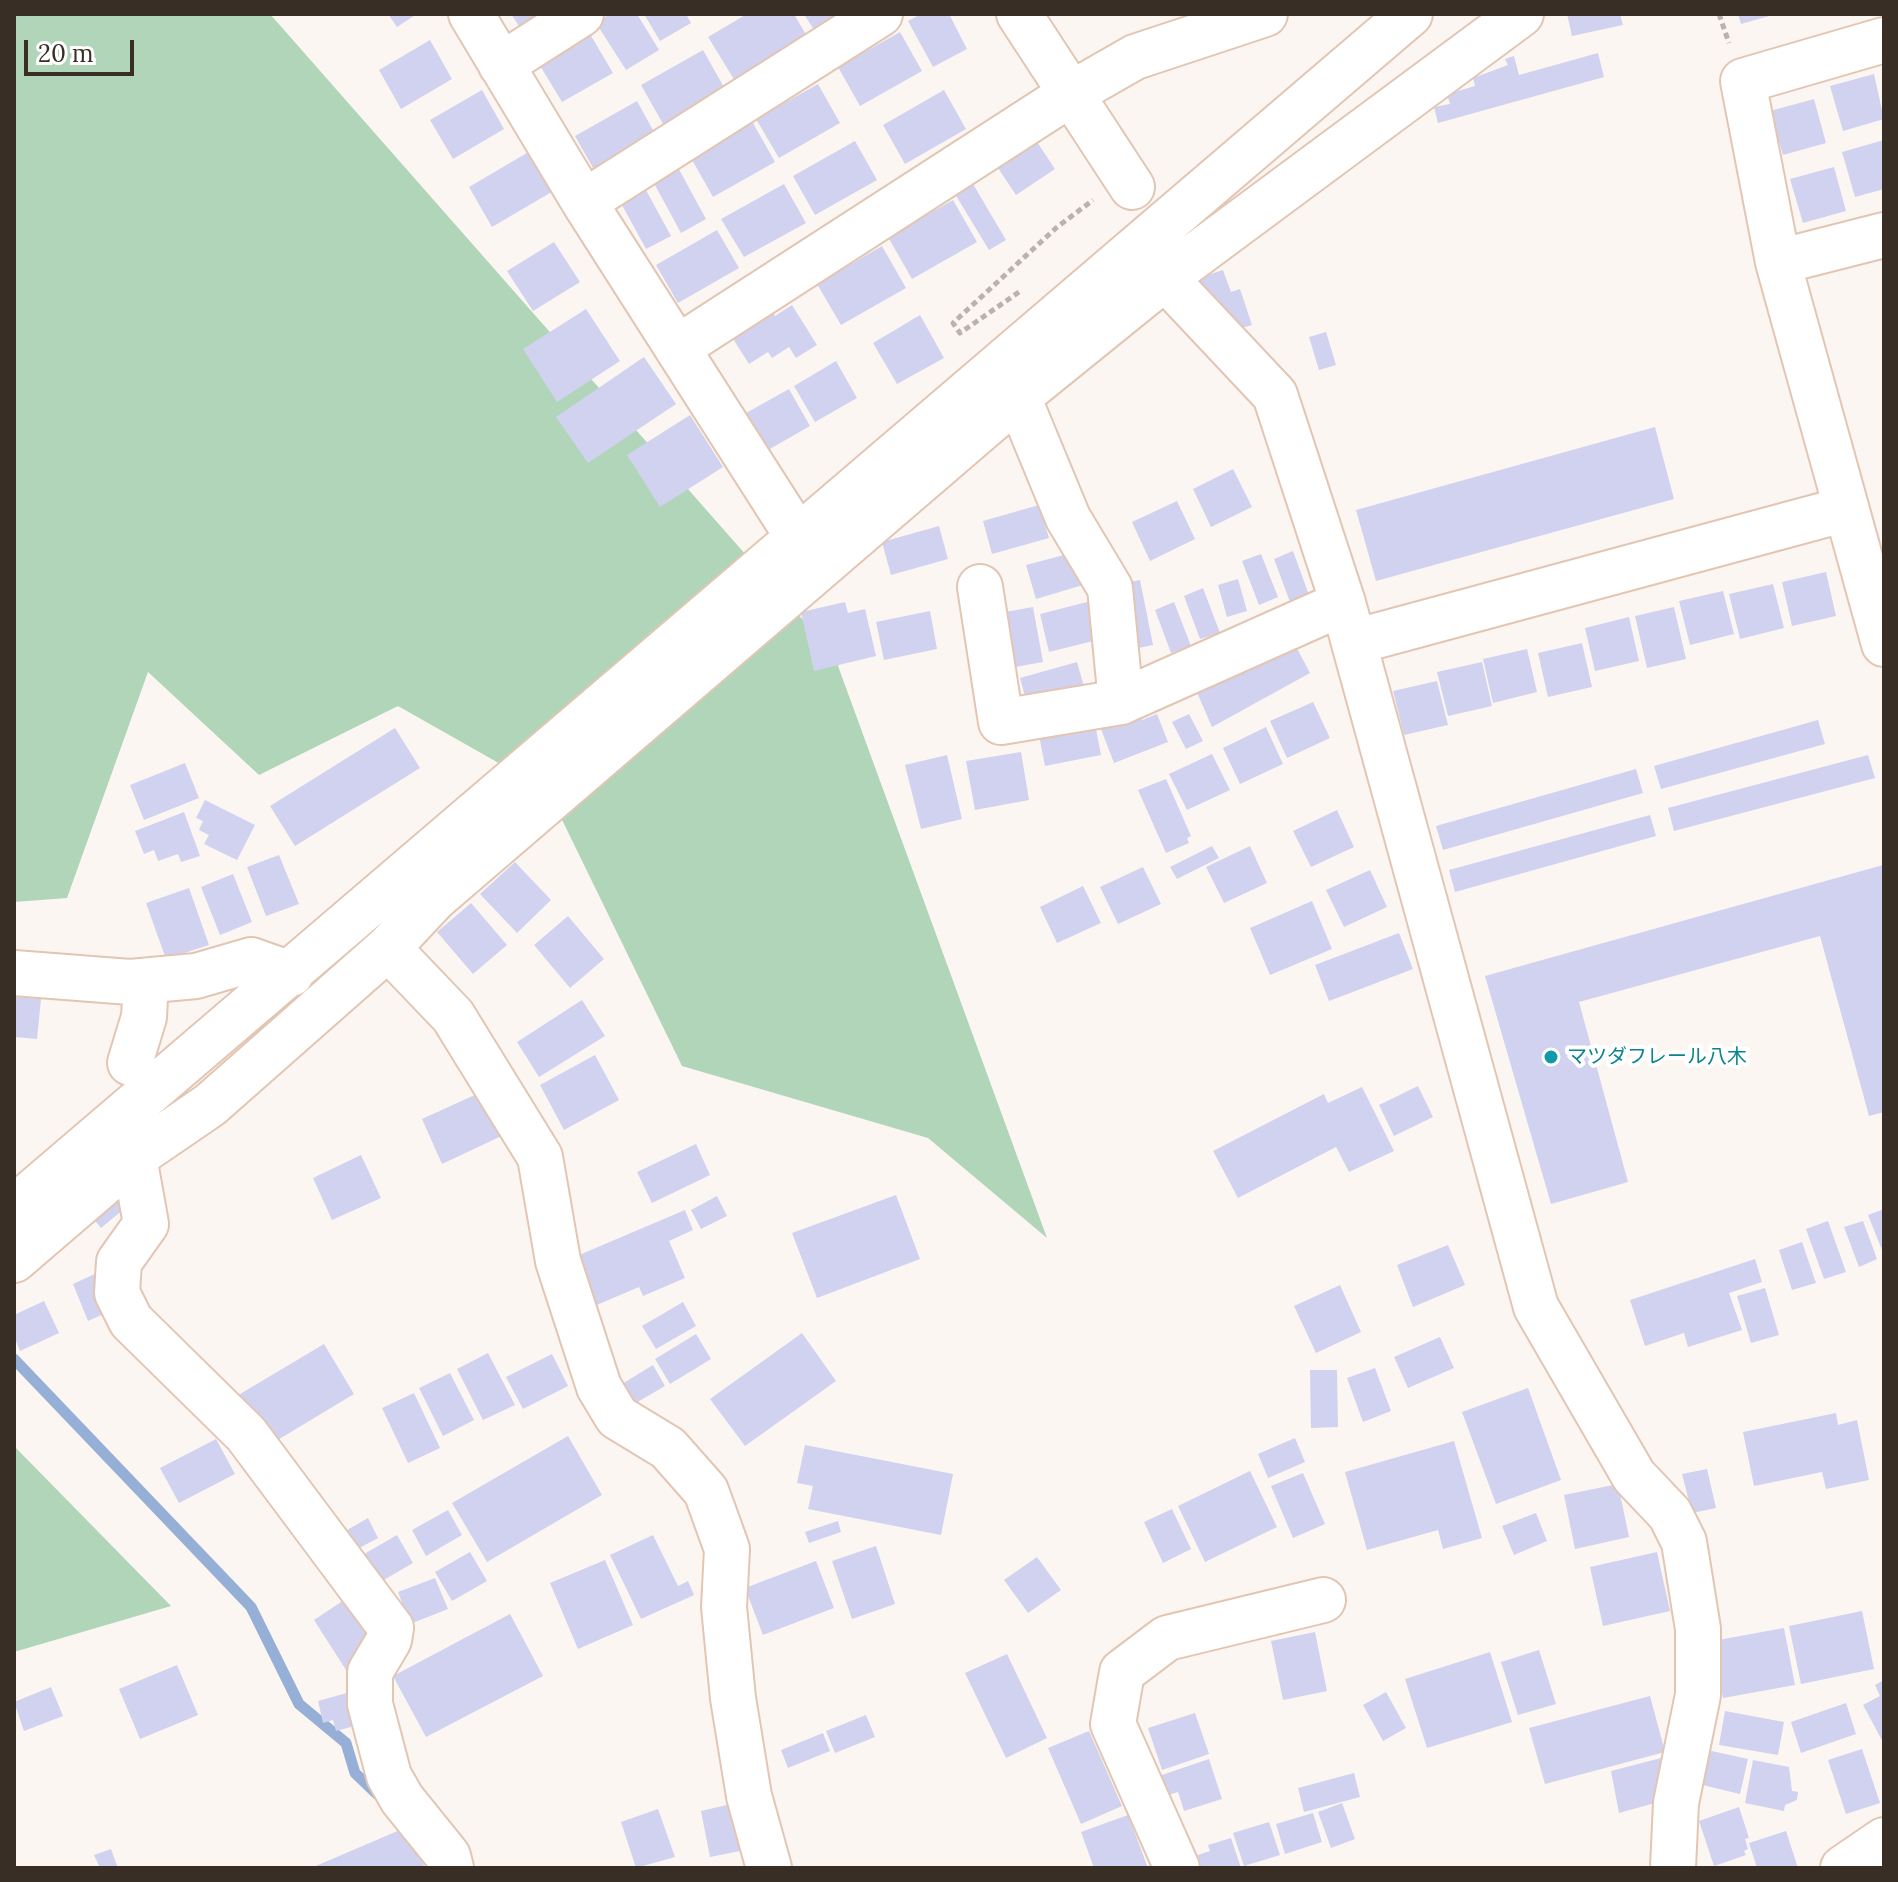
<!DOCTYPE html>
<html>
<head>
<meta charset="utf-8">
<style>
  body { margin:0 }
  #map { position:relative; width:1898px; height:1882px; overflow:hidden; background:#fcf6f2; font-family:Lora,serif }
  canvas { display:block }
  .frame { position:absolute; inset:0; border:16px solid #392e26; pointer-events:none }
  .scale { position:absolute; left:24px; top:40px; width:110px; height:36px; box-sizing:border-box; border:4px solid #392e26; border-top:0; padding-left:10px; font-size:24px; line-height:28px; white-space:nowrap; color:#392e26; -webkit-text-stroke:6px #fff; paint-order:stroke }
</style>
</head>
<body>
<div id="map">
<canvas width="1898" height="1882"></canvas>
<div class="frame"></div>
<div class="scale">20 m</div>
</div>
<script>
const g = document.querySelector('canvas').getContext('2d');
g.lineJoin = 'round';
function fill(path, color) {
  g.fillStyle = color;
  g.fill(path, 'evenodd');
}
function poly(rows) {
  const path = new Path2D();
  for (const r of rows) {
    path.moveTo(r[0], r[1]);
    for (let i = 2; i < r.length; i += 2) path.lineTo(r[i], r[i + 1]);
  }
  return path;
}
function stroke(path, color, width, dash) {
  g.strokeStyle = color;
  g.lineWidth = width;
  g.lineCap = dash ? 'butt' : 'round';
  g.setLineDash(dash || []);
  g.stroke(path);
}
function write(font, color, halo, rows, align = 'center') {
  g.font = font + ' Lora,"Noto Sans JP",serif';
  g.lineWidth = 8;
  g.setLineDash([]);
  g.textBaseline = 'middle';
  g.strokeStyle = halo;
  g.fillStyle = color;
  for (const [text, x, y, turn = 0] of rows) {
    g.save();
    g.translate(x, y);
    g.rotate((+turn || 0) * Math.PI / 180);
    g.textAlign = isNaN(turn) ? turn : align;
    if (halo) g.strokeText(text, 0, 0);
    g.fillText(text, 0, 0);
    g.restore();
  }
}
const green = poly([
  [14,14,270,14,834,655,1047,1238,928,1138,682,1066,548,791,398,706,259,775,148,672,67,898,14,902],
  [14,1446,171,1606,14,1652]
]);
const stream = poly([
  [14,1359,251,1607,299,1704,346,1743,355,1773,378,1795]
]);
const building = poly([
  [388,14,417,14,397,27],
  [511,14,540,14,519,26],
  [610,14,637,14,659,50,626,70,596,23],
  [644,14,686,14,691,23,660,41],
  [747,14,794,14,808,38,735,81,708,37],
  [804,14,838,14,814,30],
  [921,14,949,14,967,49,933,67,908,21],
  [1567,14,1620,14,1623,25,1572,36],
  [1738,14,1773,14,1773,15,1741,24],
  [900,32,922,71,860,106,838,67],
  [590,34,613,73,562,102,539,64],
  [430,40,452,79,401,109,379,70],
  [703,50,725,89,663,124,641,85],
  [1598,53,1604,77,1438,123,1434,107,1450,104,1447,94,1475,86,1473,78,1508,65,1505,59,1514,56,1519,75],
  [1874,74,1884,119,1843,131,1830,86],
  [818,84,840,123,779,158,756,119],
  [482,90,504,129,453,159,430,120],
  [944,90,966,129,905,164,883,125],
  [1814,99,1826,143,1783,155,1770,111],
  [637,101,659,141,597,175,575,136],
  [753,123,775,162,713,197,691,158],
  [1884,140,1884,189,1855,197,1842,152],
  [855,141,877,180,815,215,793,176],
  [1037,142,1055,169,1016,195,998,168],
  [532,150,555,190,492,227,469,187],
  [675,162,706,219,681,233,650,176],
  [1834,167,1846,211,1803,223,1790,179],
  [640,179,671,236,646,249,615,192],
  [784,184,806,223,744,257,721,219],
  [973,184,1006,240,989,250,955,194],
  [953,200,977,242,912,279,888,237],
  [717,230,739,268,678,303,656,265],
  [554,242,580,282,533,311,507,271],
  [882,246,906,288,841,325,817,284],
  [1223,270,1231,292,1240,289,1252,325,1231,331,1216,297,1205,301,1195,279],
  [792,305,817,345,796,358,789,347,772,358,768,352,749,364,728,331,769,306,775,316],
  [586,309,620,361,557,402,523,349],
  [920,315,944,358,897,384,873,343],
  [1326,332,1336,365,1319,370,1309,337],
  [644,357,676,404,588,463,556,417],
  [836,361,857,398,815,422,794,386],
  [789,389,810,426,768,450,746,413],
  [690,415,723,467,660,507,627,455],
  [1655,427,1674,499,1376,581,1356,510],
  [1233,469,1252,507,1211,527,1193,489],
  [1177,501,1195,539,1150,561,1132,522],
  [1039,505,1049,538,992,554,983,521],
  [939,526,948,559,891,575,882,542],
  [1083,550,1093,582,1036,599,1026,565],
  [1293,551,1309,595,1290,602,1274,559],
  [1261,554,1278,597,1259,605,1242,561],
  [1826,572,1836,616,1792,626,1782,582],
  [1238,579,1247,611,1227,617,1218,585],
  [1140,580,1153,645,1124,651,1111,586],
  [1773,584,1784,628,1740,639,1729,594],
  [1203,588,1220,633,1200,639,1184,596],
  [1723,591,1734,634,1690,645,1679,601],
  [1091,601,1101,639,1049,652,1040,614],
  [845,602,848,613,865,609,876,656,814,671,801,612],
  [1174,602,1191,646,1171,653,1155,610],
  [1033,607,1043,662,1004,669,994,614],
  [1674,607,1686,659,1647,668,1635,616],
  [930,611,937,649,884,660,876,622],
  [1629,617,1639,661,1595,671,1585,628],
  [1291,637,1310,673,1212,727,1195,688],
  [1582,643,1592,687,1548,697,1538,653],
  [1527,649,1537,692,1493,703,1483,659],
  [1077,662,1086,694,1029,711,1020,678],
  [1482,662,1492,706,1448,716,1437,672],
  [1437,681,1448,725,1404,735,1393,691],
  [1313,702,1330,738,1287,758,1270,721],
  [1138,709,1142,720,1157,714,1168,742,1114,763,1099,724],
  [1093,714,1101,755,1045,766,1037,725],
  [1189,714,1203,741,1186,749,1172,722],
  [1818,720,1825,744,1661,789,1654,766],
  [1266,727,1283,764,1240,784,1223,748],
  [395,728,420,768,295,846,270,806],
  [1021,752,1029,800,975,810,966,761],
  [1212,754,1230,790,1187,810,1169,774],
  [947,755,962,819,921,829,905,765],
  [1868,755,1875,778,1674,831,1668,808],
  [185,763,199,798,144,820,130,785],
  [1636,769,1643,793,1443,850,1436,826],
  [1166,779,1191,836,1187,838,1189,843,1166,853,1138,790],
  [205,800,255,825,237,860,204,844,209,835,199,830,203,821,196,818],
  [1337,810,1354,847,1311,867,1293,831],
  [184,812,200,856,181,862,178,854,158,861,154,850,144,854,135,831],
  [1650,815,1656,836,1455,892,1449,870],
  [1212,846,1219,858,1177,879,1170,867],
  [1250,846,1267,883,1224,903,1206,867],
  [279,855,299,904,266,916,247,867],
  [515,862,551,900,517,933,480,894],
  [1883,865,1884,1112,1869,1116,1820,936,1579,1002,1628,1182,1551,1204,1485,976],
  [1143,867,1161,904,1118,924,1100,887],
  [1370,870,1387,907,1344,927,1326,890],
  [233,874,252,922,220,935,201,887],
  [1083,886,1101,923,1057,943,1040,907],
  [189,888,209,945,166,959,146,903],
  [1312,901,1332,949,1270,975,1250,928],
  [471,903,507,945,473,974,437,932],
  [568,916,604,959,570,988,534,945],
  [1399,933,1413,969,1329,1001,1315,965],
  [14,997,41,999,37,1039,14,1037],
  [582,1000,605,1036,539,1077,517,1042],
  [595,1055,619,1100,564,1130,540,1085],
  [1418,1086,1433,1117,1394,1136,1379,1105],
  [1362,1087,1394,1151,1349,1172,1336,1147,1238,1198,1213,1151,1324,1094,1328,1103],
  [490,1088,510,1132,442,1164,422,1119],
  [696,1144,710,1175,652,1203,637,1172],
  [361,1155,381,1198,332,1220,313,1178],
  [896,1195,920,1259,817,1298,792,1233],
  [115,1196,125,1208,101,1228,91,1216],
  [717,1196,727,1216,701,1229,691,1210],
  [1884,1209,1884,1255,1868,1215],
  [685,1210,693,1230,669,1241,685,1278,643,1296,639,1287,585,1310,565,1261],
  [1828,1221,1846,1272,1824,1279,1806,1229],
  [1863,1221,1877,1259,1859,1267,1844,1227],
  [1802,1242,1816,1283,1792,1290,1779,1250],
  [1448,1245,1465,1285,1413,1307,1397,1265],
  [1755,1259,1762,1282,1729,1293,1742,1330,1688,1347,1684,1333,1645,1346,1630,1300],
  [97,1273,113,1310,88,1321,73,1284],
  [1340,1285,1361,1332,1316,1353,1294,1306],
  [1765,1288,1779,1335,1751,1343,1737,1296],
  [44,1301,59,1333,20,1351,14,1336,14,1315],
  [683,1302,696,1326,656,1349,642,1326],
  [802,1333,836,1381,745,1446,710,1399],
  [696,1334,711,1359,670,1384,655,1359],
  [1440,1337,1454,1368,1408,1388,1394,1357],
  [324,1344,354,1394,266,1447,235,1397],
  [488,1353,515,1405,483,1420,457,1369],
  [552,1354,568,1386,523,1409,506,1377],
  [653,1365,665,1386,629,1407,617,1387],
  [1375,1368,1391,1411,1363,1422,1347,1378],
  [1310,1370,1337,1370,1338,1427,1311,1428],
  [450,1373,474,1420,443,1436,419,1388],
  [1528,1388,1561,1480,1496,1504,1462,1412],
  [414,1393,440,1448,408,1463,382,1408],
  [1836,1413,1838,1425,1857,1420,1869,1480,1826,1489,1822,1472,1754,1486,1743,1432],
  [568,1436,602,1495,487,1562,452,1503],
  [1295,1438,1305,1462,1268,1478,1258,1454],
  [216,1439,235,1474,179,1503,160,1468],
  [1454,1441,1482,1538,1443,1549,1438,1530,1367,1550,1345,1472],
  [805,1445,953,1474,941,1535,808,1509,813,1486,797,1483],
  [1707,1469,1716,1508,1692,1513,1682,1474],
  [1250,1471,1277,1527,1205,1562,1178,1506],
  [1303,1473,1325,1524,1293,1538,1271,1486],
  [1618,1484,1629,1537,1575,1549,1564,1495],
  [1172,1509,1191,1549,1163,1563,1144,1522],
  [448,1510,462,1535,426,1556,412,1530],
  [1536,1513,1547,1541,1514,1555,1502,1526],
  [368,1518,378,1538,352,1552,342,1533],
  [838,1521,841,1532,809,1543,805,1532],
  [397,1535,413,1563,375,1585,359,1557],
  [653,1535,678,1586,688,1581,694,1595,641,1619,610,1555],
  [876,1546,895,1604,852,1619,832,1561],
  [470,1552,487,1581,452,1601,435,1572],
  [1657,1552,1670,1611,1603,1626,1590,1567],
  [1037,1557,1061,1590,1028,1613,1004,1580],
  [605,1560,633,1625,578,1649,550,1583],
  [816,1561,834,1608,763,1635,745,1588],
  [435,1578,448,1609,410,1624,398,1592],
  [347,1598,380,1647,346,1670,314,1620],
  [1862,1611,1874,1669,1801,1684,1789,1626],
  [510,1614,543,1676,426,1737,393,1676],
  [1784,1628,1795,1685,1723,1698,1713,1641],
  [1315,1632,1327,1691,1283,1700,1271,1641],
  [1539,1650,1556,1704,1518,1715,1501,1662],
  [1490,1652,1512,1722,1427,1748,1405,1679],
  [1007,1654,1047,1738,1006,1758,965,1673],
  [177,1665,198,1715,140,1739,119,1689],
  [1884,1680,1884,1744,1863,1705,1880,1696,1875,1685],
  [51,1687,63,1716,24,1731,14,1702],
  [354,1691,362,1724,336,1731,333,1720,323,1723,318,1701],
  [1386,1692,1406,1728,1383,1741,1363,1705],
  [1650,1696,1665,1752,1545,1784,1529,1728],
  [1846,1703,1856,1734,1801,1753,1791,1722],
  [1725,1711,1784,1722,1778,1755,1719,1745],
  [1195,1713,1209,1754,1162,1770,1148,1728],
  [866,1715,875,1737,835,1753,826,1731],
  [1089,1731,1122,1806,1081,1824,1048,1748],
  [823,1733,830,1751,788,1768,781,1750],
  [1698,1748,1748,1759,1740,1794,1690,1782],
  [1862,1749,1880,1803,1846,1814,1828,1760],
  [1661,1758,1655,1803,1619,1813,1611,1771],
  [1209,1759,1222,1799,1184,1811,1178,1792,1162,1797,1156,1777],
  [1753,1760,1789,1767,1792,1791,1798,1792,1797,1800,1785,1805,1784,1811,1745,1803],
  [1354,1773,1360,1797,1304,1812,1298,1788],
  [1342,1803,1355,1839,1331,1848,1318,1812],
  [731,1804,740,1851,710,1857,701,1811],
  [1739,1807,1749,1838,1745,1839,1748,1849,1744,1851,1746,1855,1714,1866,1699,1821],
  [658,1809,675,1857,636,1868,621,1822],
  [1313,1813,1322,1842,1285,1854,1276,1824],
  [1128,1815,1148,1868,1094,1868,1081,1832],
  [1269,1822,1280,1855,1244,1866,1233,1833],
  [407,1827,425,1868,311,1868],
  [1786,1831,1798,1868,1757,1868,1749,1843],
  [1231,1838,1241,1868,1192,1868,1189,1858,1210,1851,1208,1845],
  [111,1849,118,1868,100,1868,94,1855]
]);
const path = poly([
  [1719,14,1729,43],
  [1019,292,960,333,953,323,1056,228,1093,200]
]);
const minor = poly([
  [471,14,584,202,799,539],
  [1019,14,1132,187],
  [1884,40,1743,81,1778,262,1884,644],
  [501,65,581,14],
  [584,202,880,14],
  [1778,262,1884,235],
  [1165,278,1275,395,1343,603,1536,1307,1634,1476,1670,1514,1684,1542,1698,1629,1698,1695,1676,1803,1673,1868],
  [677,348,1072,93,1135,57,1265,14],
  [1018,397,1068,518,1110,588,1121,702],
  [980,587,1001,722,1121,702,1343,603],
  [1354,642,1846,509],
  [388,948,453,1016,540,1157,558,1261,599,1387,617,1417,668,1448,706,1491,727,1549,724,1607,733,1698,749,1796,769,1868],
  [14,973,130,982,196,976,251,960,291,974],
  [130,1063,144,1017,146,981],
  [134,1157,146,1224,119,1262,117,1293,131,1321,246,1434,391,1628,389,1640,370,1672,370,1704,389,1776,402,1799,448,1856,451,1868],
  [14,1208,1410,14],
  [14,1260,134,1157,210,1105,388,948,435,898,1018,397,1165,278,1521,14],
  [1177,1868,1113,1724,1122,1672,1167,1638,1323,1600],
  [1843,1868,1884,1840]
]);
const markers = [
  [1551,1057,8,"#0f9aa8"]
];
const cultureNames = [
  ["マツダフレール八木",1567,1057]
];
fill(green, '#b1d5b9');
stroke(stream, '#96afd6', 11);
fill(building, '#d0d2f0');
stroke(minor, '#e2c6b3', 48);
stroke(path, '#bab2ad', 5, [6, 4]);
stroke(minor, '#fff', 44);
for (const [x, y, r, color] of markers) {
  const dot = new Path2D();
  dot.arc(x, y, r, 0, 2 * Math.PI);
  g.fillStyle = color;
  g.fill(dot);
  stroke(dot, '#fff', 3);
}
write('20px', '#0d838f', '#fff', cultureNames, 'left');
</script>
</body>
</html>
